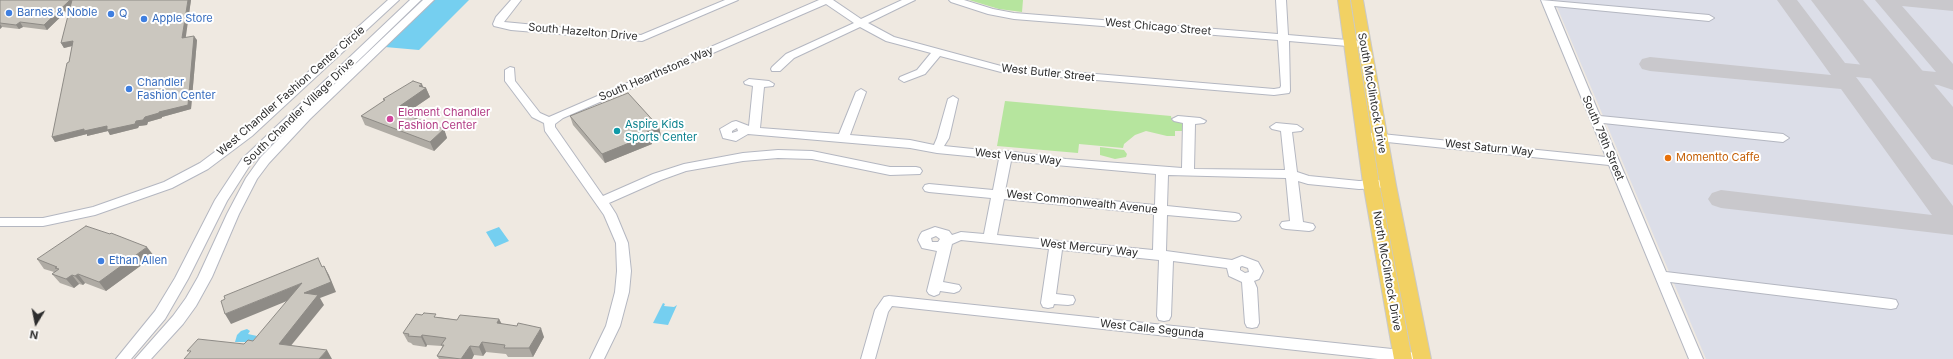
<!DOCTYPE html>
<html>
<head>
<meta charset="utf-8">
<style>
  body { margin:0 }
  #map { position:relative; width:1953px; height:359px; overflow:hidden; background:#efe9e1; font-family:Inter,sans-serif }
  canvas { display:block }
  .north { position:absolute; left:16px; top:303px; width:40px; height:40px; -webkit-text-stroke:3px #fff; paint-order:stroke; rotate:190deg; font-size:11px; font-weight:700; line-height:16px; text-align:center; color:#2e2e2e }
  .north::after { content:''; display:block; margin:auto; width:14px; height:18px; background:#2e2e2e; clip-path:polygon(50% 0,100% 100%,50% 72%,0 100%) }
</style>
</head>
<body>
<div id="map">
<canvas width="1953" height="359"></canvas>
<div class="north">N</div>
</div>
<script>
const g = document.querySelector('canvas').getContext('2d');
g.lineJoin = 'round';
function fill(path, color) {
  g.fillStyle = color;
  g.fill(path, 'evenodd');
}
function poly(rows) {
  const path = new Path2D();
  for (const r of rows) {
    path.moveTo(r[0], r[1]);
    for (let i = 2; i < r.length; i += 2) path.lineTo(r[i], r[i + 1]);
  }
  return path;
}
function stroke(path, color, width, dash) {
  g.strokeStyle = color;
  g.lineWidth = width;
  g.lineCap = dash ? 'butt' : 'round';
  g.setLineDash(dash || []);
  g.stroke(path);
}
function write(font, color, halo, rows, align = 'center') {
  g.font = font + ' Inter,sans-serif';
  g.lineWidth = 4;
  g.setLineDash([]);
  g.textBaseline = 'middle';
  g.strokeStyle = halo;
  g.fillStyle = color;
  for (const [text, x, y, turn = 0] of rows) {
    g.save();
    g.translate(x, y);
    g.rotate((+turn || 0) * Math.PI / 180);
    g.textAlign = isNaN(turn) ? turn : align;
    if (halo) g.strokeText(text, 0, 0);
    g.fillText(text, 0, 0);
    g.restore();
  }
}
const airport = poly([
  [1554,0,1953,0,1953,359,1706,359]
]);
const green = poly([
  [969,0,1023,0,1022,12,999,9],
  [1005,101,1171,116,1172,121,1182,122,1182,131,1175,131,1175,136,1167,136,1146,131,1135,135,1124,144,1123,148,1079,144,1078,153,997,146],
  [1100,147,1124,150,1127,154,1126,157,1115,159,1100,155]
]);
const water = poly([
  [434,0,469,0,419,50,385,47],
  [499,227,509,241,495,247,486,232],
  [663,303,665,304,664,306,674,307,677,305,668,325,653,323],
  [247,329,250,331,248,334,257,336,252,342,235,342,237,335,241,331]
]);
const taxiway = poly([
  [1777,0,1797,0,1845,63,1936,72,1875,0,1953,0,1953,11,1902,6,1953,64,1953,90,1938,85,1856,77,1953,206,1953,235,1721,208,1712,205,1708,199,1712,193,1721,190,1932,215,1841,89,1650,71,1642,69,1639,64,1642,59,1650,57,1831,75,1777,0]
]);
const runway = poly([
  [1811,0,1863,0,1953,107,1953,165,1932,159,1811,0]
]);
const minor = poly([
  [388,0,399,0,252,136,208,169,172,188,95,215,43,226,0,226,0,218,43,218,93,207,164,182,200,163,244,130,388,0],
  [410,0,421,0,250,165,227,201,188,279,165,319,131,359,116,359,155,311,175,278,215,200,242,159,410,0],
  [423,0,434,0,310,119,269,163,257,179,239,214,212,277,196,306,183,324,151,359,135,359,173,316,186,298,198,277,227,214,246,178,261,157,302,115,423,0],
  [511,0,521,0,504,22,641,35,725,0,738,0,642,41,511,30,494,26,493,24,496,17,511,0],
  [819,0,833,0,861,19,902,0,915,0,868,23,894,37,1001,66,1274,89,1280,88,1281,86,1278,40,1014,19,988,14,951,2,949,0,964,0,993,9,1014,13,1278,34,1276,0,1286,0,1288,35,1359,41,1364,44,1359,47,1289,41,1290,91,1289,93,1274,95,1001,72,940,56,925,74,904,82,899,79,900,77,917,70,931,53,886,41,860,27,794,58,780,71,772,71,771,69,772,67,786,54,854,23,826,4,563,118,555,124,555,127,603,196,653,174,684,164,743,153,778,150,812,151,890,167,916,167,920,168,922,171,920,174,890,175,812,159,778,158,743,161,686,171,661,180,609,203,616,214,628,243,631,271,629,292,620,326,604,359,590,359,606,326,615,292,617,271,616,243,604,215,545,131,544,123,532,117,505,81,505,70,510,67,514,68,515,81,540,113,549,117,819,0],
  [1541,0,1709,15,1714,18,1709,21,1554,6,1600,116,1783,134,1789,138,1783,142,1603,123,1666,272,1891,299,1896,300,1898,304,1896,308,1891,309,1670,282,1703,359,1689,359,1609,165,1368,140,1366,137,1368,134,1372,133,1606,157,1541,0],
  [749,79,769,81,774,84,773,86,764,87,760,128,839,134,856,92,861,89,866,92,850,135,910,140,934,145,937,138,948,99,953,96,958,99,949,138,944,146,1002,152,1006,151,1066,159,1182,168,1183,123,1174,121,1172,119,1178,116,1200,118,1206,121,1204,123,1195,124,1194,169,1285,170,1281,131,1272,129,1270,127,1276,123,1297,125,1303,129,1301,131,1292,132,1297,172,1309,176,1359,181,1379,180,1383,181,1385,184,1383,187,1379,188,1359,189,1308,184,1298,181,1303,222,1313,224,1315,227,1313,230,1309,231,1286,229,1282,228,1280,225,1282,222,1290,221,1286,178,1168,175,1167,206,1235,213,1239,214,1241,217,1239,220,1235,221,1167,215,1166,251,1232,260,1242,256,1258,262,1263,271,1259,279,1254,281,1257,288,1259,323,1257,327,1252,328,1247,327,1245,323,1242,282,1229,276,1227,268,1173,261,1171,316,1169,320,1164,321,1159,320,1157,316,1159,260,1062,250,1056,294,1073,296,1075,300,1073,304,1068,305,1054,304,1053,307,1048,308,1043,307,1041,303,1049,249,961,240,952,244,943,282,959,285,961,288,959,291,954,293,940,291,939,294,934,296,929,294,927,291,937,251,922,248,918,240,920,235,922,232,935,227,949,231,952,235,961,232,984,234,991,198,929,192,925,191,923,188,925,185,929,184,993,190,999,159,937,153,910,148,748,134,736,141,723,138,720,129,732,122,736,121,749,126,753,86,745,84,744,82,749,79],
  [737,128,738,131,732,133,732,131,737,128],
  [1011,161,1156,174,1155,205,1005,191,1011,161],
  [1004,199,1154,214,1153,250,997,235,1004,199],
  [936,236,940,239,938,242,932,242,931,238,936,236],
  [1242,266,1248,268,1249,272,1245,273,1240,270,1240,267,1242,266],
  [889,296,1392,349,1415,353,1420,355,1422,359,1378,359,892,306,888,312,875,359,861,359,875,310,884,297,889,296]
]);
const major = poly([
  [1338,0,1350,0,1379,183,1412,359,1394,359,1363,183,1338,0],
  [1351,0,1363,0,1396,185,1431,359,1413,359,1380,185,1351,0]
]);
const wall = poly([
  [0,0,191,0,185,37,197,40,191,109,162,117,162,118,148,122,147,125,139,126,138,128,110,135,108,131,87,136,87,134,55,142,52,137,69,62,72,46,64,48,61,43,71,7,47,30,23,27,19,29,2,27,0,29],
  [423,87,426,88,430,97,408,112,409,116,444,129,447,138,434,151,365,125,361,116,384,101,383,99],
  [570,116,659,127,661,136,651,140,652,144,605,163,573,125],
  [154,256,106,291,85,283,83,285,79,284,74,288,60,283,52,274,54,272,44,269,37,259],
  [438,317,457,320,499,319,502,324,544,337,533,357,508,357,506,354,486,352,483,356,474,355,472,359,439,359,437,356,442,347,442,346,427,345,426,347,413,345,411,343,408,342,403,333]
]);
const shadedWall = poly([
  [70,0,75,0,76,2,47,30,44,25],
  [188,0,191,0,185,43,182,38],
  [20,22,23,27,19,29,16,25],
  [0,24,2,27,0,29],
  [194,36,197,40,191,109,162,117,162,118,148,122,147,125,139,126,138,128,110,135,108,131,87,136,87,134,55,142,52,137,84,129,136,121,145,117],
  [73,41,76,45,64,48,61,43],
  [422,84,424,89,426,88,430,97,408,112,411,121,397,108],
  [659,127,661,136,651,140,652,144,605,163,602,154,647,132],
  [444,129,447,138,434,151,430,142],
  [147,247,154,256,106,291,99,282],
  [324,266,329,275,336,292,320,298,324,305,285,353,279,344,304,294,231,324,225,314,302,283],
  [78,274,85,283,83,285,75,276],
  [72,275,79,284,74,288,66,279],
  [499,319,504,329,497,323],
  [541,328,544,337,533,357,529,348],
  [422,335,427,345,426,347,421,337],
  [482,342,486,352,483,356,479,347],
  [470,346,474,355,472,359,461,359],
  [327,350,332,359,319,359]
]);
const building = poly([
  [0,0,70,0,44,25,20,22,16,25,0,23,0,0],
  [72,0,188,0,182,38,194,36,188,105,159,112,159,113,145,117,143,120,136,121,135,124,107,130,107,126,84,131,84,129,52,137,67,63,69,62,73,41,61,43,72,0],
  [413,81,422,84,419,86,426,88,397,108,407,112,404,114,444,129,430,142,361,116,385,100,383,99,413,81],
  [628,93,659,127,647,132,649,135,602,154,570,116,628,93],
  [86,226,110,234,111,233,147,247,99,282,78,274,75,276,72,275,66,279,52,274,59,269,55,268,57,267,37,259,86,226],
  [318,258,322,267,324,266,331,282,304,293,318,295,279,344,327,350,319,359,184,359,191,351,187,351,198,339,244,344,248,340,253,341,302,283,225,314,221,301,225,299,224,296,318,258],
  [424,313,436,314,434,317,457,320,460,315,499,319,497,323,517,326,518,323,541,328,529,348,504,348,505,345,482,342,479,347,470,346,461,359,437,356,444,345,441,345,446,338,422,335,421,337,408,336,409,334,403,333,416,314,422,315,424,313]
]);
const markers = [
  [9,13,4,"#3f7fe0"],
  [111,14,4,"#3f7fe0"],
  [144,19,4,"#3f7fe0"],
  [129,89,4,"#3f7fe0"],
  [390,119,4,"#d1479c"],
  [617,131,4,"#0f9aa8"],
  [1668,158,4,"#e8710a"],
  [101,261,4,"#3f7fe0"]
];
const shopNames = [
  ["Barnes & Noble",17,13],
  ["Q",119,14],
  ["Apple Store",152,19],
  ["Chandler",137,83],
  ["Fashion Center",137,96],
  ["Ethan Allen",109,261]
];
const streetNames = [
  ["West Chicago Street",1158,27,5],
  ["South Hazelton Drive",583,32,5],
  ["West Butler Street",1048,73,6],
  ["South Hearthstone Way",656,74,-23],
  ["West Chandler Fashion Center Circle",291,91,-41],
  ["South McClintock Drive",1372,93,80],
  ["South Chandler Village Drive",299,112,-44],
  ["South 79th Street",1603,138,67],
  ["West Saturn Way",1489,148,6],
  ["West Venus Way",1018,157,6],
  ["West Commonwealth Avenue",1082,202,6],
  ["West Mercury Way",1089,248,6],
  ["North McClintock Drive",1387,271,80],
  ["West Calle Segunda",1152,329,6]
];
const hotelNames = [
  ["Element Chandler",398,113],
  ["Fashion Center",398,126]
];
const cultureNames = [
  ["Aspire Kids",625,125],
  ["Sports Center",625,138]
];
const foodNames = [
  ["Momentto Caffe",1676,158]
];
fill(airport, '#dcdee8');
fill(green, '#b6e59e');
fill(water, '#75cff0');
fill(taxiway, '#c9c8cc');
fill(runway, '#c9c8cc');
stroke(minor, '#b4b7c1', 2);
stroke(major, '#c9c9c9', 2);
fill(minor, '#fff');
fill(major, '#f2d163');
fill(wall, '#afaba4');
fill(shadedWall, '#8e8b86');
fill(building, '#cbc7bf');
stroke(building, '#8e8b86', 1);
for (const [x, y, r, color] of markers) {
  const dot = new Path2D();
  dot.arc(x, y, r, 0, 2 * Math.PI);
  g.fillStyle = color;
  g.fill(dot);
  stroke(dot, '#fff', 1.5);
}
write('11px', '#366cbe', '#fff', shopNames, 'left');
write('11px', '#2e2e2e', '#fff', streetNames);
write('11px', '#b23c85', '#fff', hotelNames, 'left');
write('11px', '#0d838f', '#fff', cultureNames, 'left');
write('11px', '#c56008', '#fff', foodNames, 'left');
</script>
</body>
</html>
